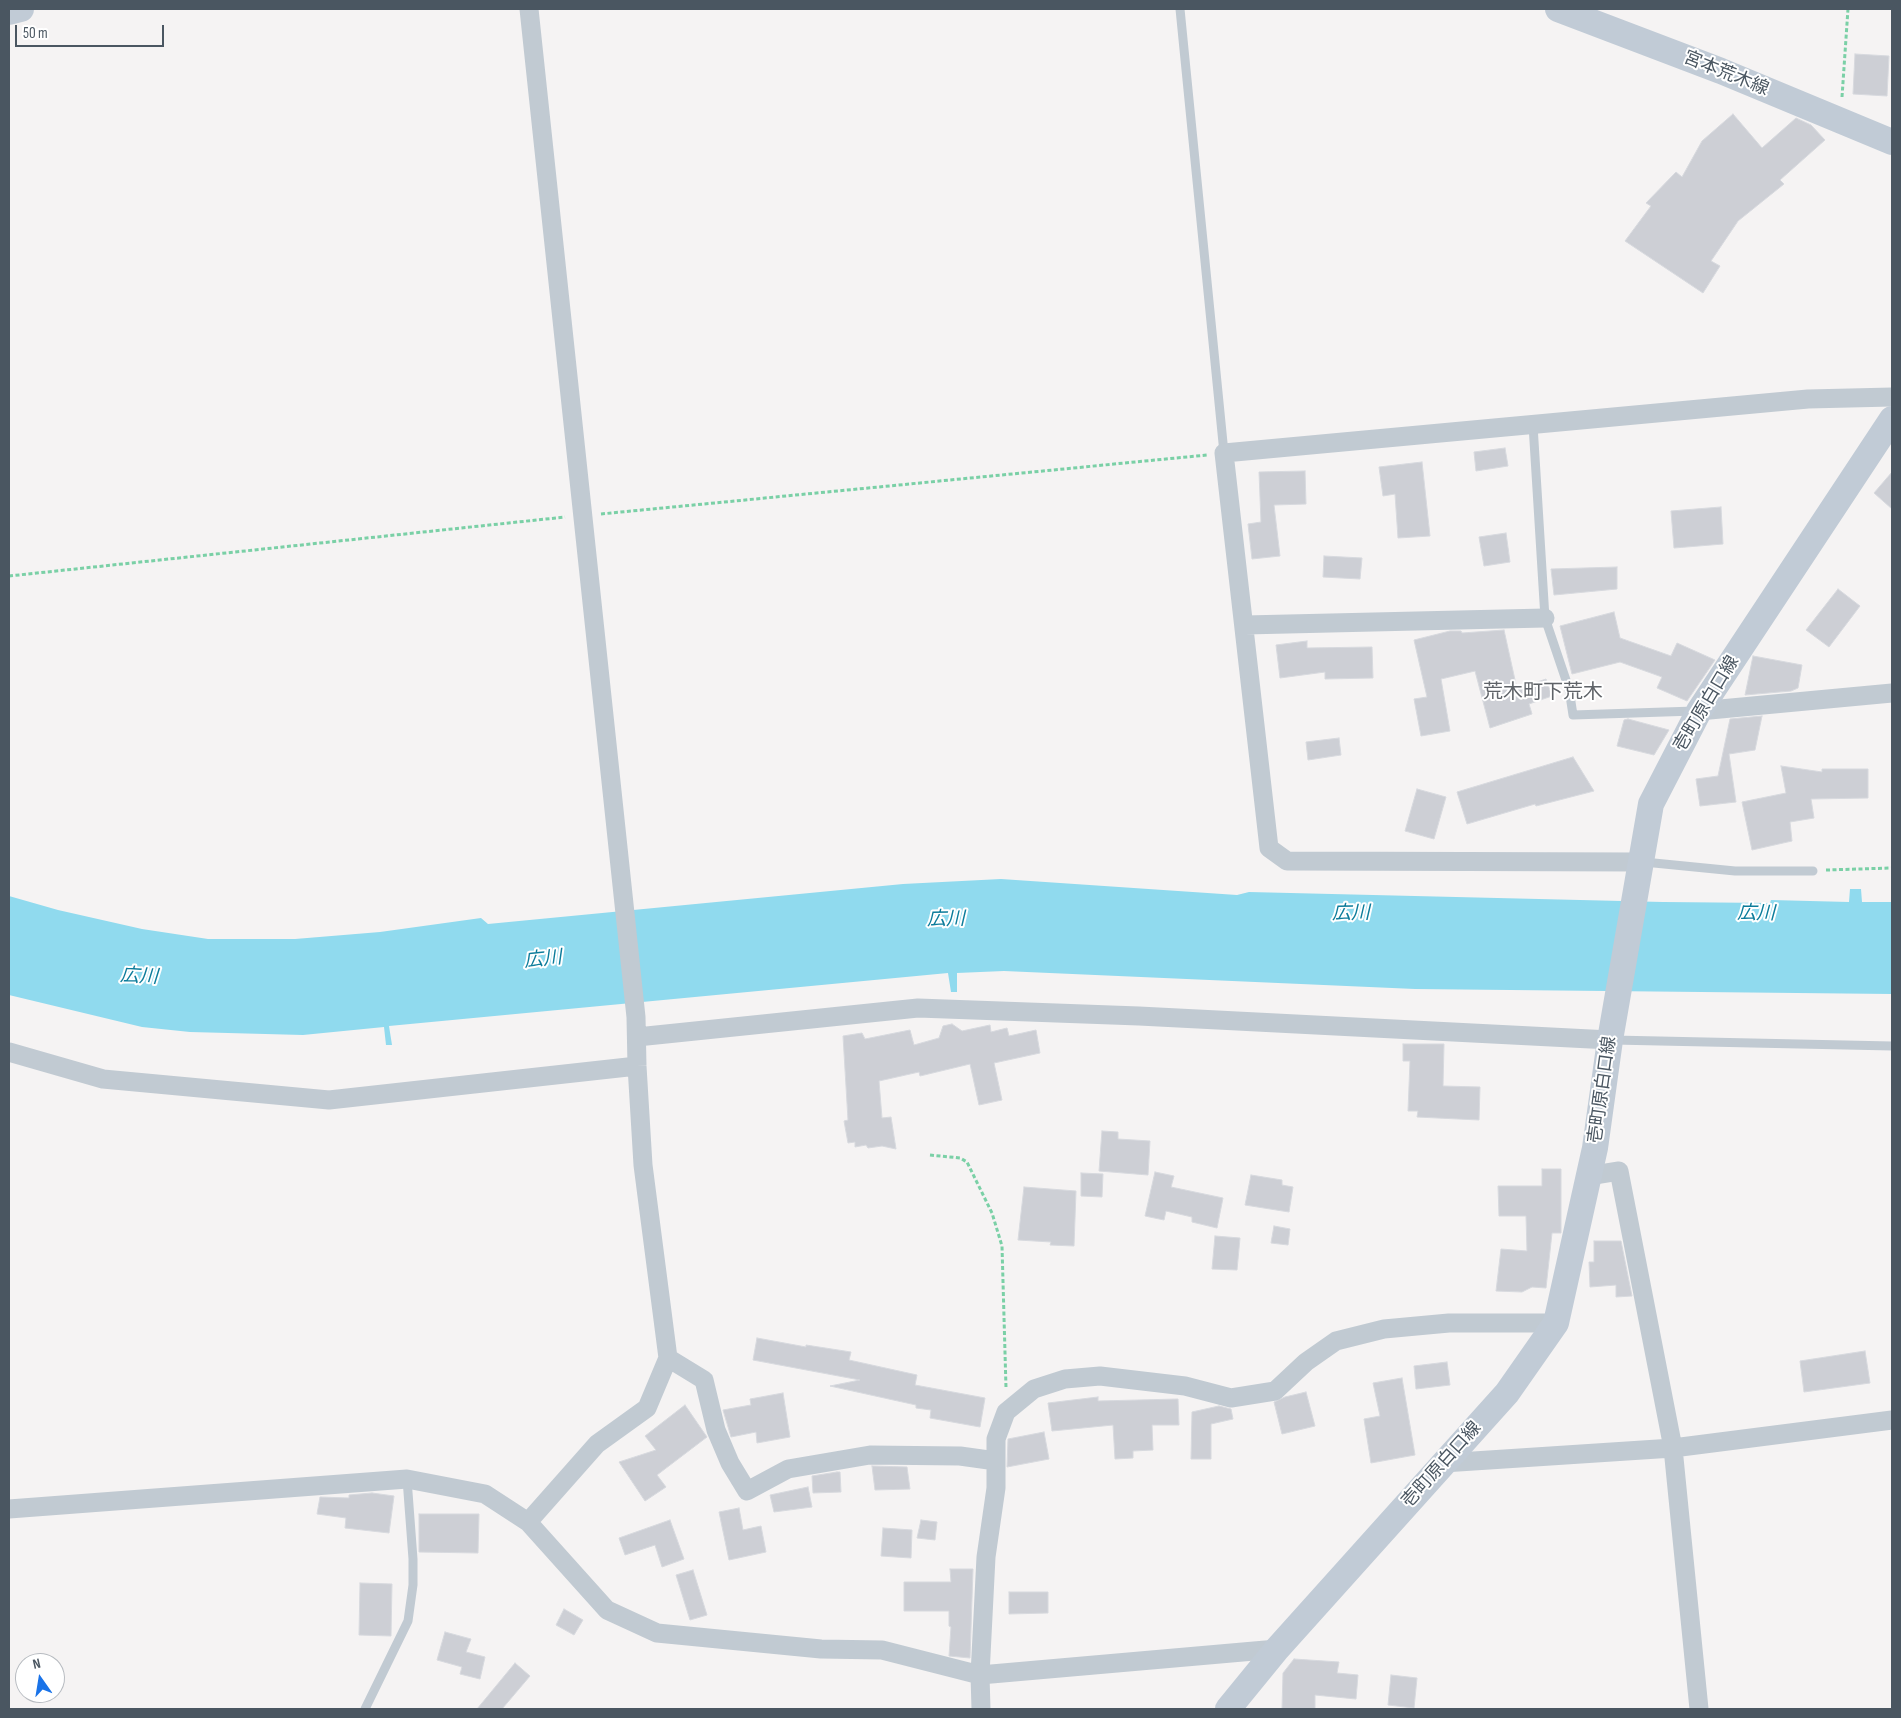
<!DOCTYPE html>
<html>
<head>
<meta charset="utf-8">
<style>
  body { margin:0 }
  #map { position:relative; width:1901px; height:1718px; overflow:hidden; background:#f5f3f3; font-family:"Sofia Sans Condensed",sans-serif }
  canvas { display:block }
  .frame { position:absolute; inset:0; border:10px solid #4a5661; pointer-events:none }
  .north { position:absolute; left:15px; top:1653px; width:50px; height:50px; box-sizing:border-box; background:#fff; border:1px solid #b7bbc0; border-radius:50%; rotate:347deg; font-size:14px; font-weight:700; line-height:20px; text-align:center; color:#4a5661 }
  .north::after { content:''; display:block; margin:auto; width:18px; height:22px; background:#1a73e8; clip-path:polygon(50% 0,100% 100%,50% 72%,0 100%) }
  .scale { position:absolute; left:15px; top:25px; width:149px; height:22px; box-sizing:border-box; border:2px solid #4a5661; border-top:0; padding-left:6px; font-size:15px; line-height:18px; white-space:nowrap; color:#4a5661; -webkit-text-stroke:4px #fff; paint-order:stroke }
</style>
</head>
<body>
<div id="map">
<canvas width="1901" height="1718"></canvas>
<div class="frame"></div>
<div class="north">N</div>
<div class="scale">50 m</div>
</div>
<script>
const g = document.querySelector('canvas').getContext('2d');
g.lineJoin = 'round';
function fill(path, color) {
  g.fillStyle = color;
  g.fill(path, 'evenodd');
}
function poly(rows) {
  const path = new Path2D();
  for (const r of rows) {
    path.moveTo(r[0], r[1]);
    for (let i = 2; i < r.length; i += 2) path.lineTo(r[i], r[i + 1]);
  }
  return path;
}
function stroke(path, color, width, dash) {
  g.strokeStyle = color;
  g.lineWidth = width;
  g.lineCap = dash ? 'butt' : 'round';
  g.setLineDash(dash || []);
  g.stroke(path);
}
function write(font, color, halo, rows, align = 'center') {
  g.font = font + ' "Sofia Sans Condensed","Noto Sans JP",sans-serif';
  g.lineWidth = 4;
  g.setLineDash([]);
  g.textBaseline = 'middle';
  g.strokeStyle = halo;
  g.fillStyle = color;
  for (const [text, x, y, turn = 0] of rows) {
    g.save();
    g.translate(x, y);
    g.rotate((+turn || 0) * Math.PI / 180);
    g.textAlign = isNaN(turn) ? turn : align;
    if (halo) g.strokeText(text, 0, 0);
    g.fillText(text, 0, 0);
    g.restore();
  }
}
const water = poly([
  [1001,879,1237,895,1249,892,1663,902,1770,903,1771,900,1849,902,1850,889,1861,889,1862,902,1892,902,1892,994,1415,989,1004,971,957,973,957,992,951,992,948,973,389,1026,392,1045,386,1045,384,1027,303,1035,190,1032,142,1027,9,995,9,896,58,910,142,929,208,939,295,939,380,932,481,918,488,924,903,884]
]);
const building = poly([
  [1855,54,1889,56,1887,96,1853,94,1855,54],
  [1733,114,1762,148,1796,118,1811,125,1825,140,1780,180,1784,184,1738,221,1711,261,1720,266,1703,293,1625,241,1651,206,1646,203,1676,172,1682,177,1702,141,1733,114],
  [1505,448,1508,466,1476,471,1474,452,1505,448],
  [1422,462,1430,536,1398,538,1395,494,1383,496,1379,467,1422,462],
  [1305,471,1306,504,1274,505,1280,556,1252,559,1248,524,1261,522,1259,472,1305,471],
  [1892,472,1892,509,1874,493,1892,472],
  [1721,507,1723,544,1674,548,1671,511,1721,507],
  [1506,533,1510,562,1484,566,1479,537,1506,533],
  [1324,556,1362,558,1360,579,1323,577,1324,556],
  [1617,567,1617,589,1554,595,1551,569,1617,567],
  [1838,589,1860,606,1829,647,1806,630,1838,589],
  [1614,612,1620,638,1671,656,1677,643,1715,660,1687,701,1657,688,1662,677,1620,662,1572,674,1560,626,1614,612],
  [1504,630,1517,689,1546,679,1552,696,1529,704,1532,714,1490,728,1475,671,1441,679,1450,731,1421,736,1414,699,1427,697,1414,640,1450,631,1461,631,1462,633,1504,630],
  [1307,641,1307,648,1372,647,1373,678,1325,679,1325,672,1280,678,1276,645,1307,641],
  [1753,656,1802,665,1798,688,1791,691,1745,695,1753,656],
  [1762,716,1755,750,1729,754,1736,802,1700,806,1696,779,1718,776,1730,719,1762,716],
  [1628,719,1669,730,1654,755,1617,746,1624,720,1628,719],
  [1339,738,1341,755,1308,760,1306,742,1339,738],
  [1573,757,1594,791,1536,806,1535,804,1467,824,1457,792,1573,757],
  [1781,766,1822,772,1822,769,1868,769,1868,798,1811,799,1814,818,1790,822,1792,841,1752,850,1742,802,1786,793,1781,766],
  [1417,789,1446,797,1434,839,1405,831,1417,789],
  [952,1024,962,1031,990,1025,991,1032,1007,1028,1009,1036,1036,1030,1040,1053,994,1063,1002,1100,979,1105,970,1064,920,1076,919,1072,879,1081,882,1118,891,1117,896,1149,882,1146,868,1148,866,1145,855,1147,855,1142,848,1143,844,1121,848,1120,843,1036,862,1033,865,1039,910,1030,914,1045,939,1038,943,1026,952,1024],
  [1403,1044,1444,1044,1443,1086,1480,1087,1479,1120,1417,1117,1418,1111,1408,1111,1410,1061,1403,1061,1403,1044],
  [1102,1131,1118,1132,1118,1139,1150,1141,1148,1175,1099,1171,1102,1131],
  [1542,1169,1561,1169,1561,1233,1552,1233,1546,1288,1532,1287,1522,1292,1496,1291,1501,1249,1527,1251,1526,1216,1499,1216,1498,1186,1542,1186,1542,1169],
  [1155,1172,1174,1176,1171,1187,1223,1198,1217,1228,1192,1222,1192,1217,1166,1211,1164,1220,1145,1216,1155,1172],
  [1081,1173,1103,1174,1102,1197,1081,1196,1081,1173],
  [1251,1175,1282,1180,1282,1185,1293,1187,1289,1212,1245,1205,1251,1175],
  [1024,1187,1076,1191,1074,1246,1050,1245,1051,1242,1018,1240,1024,1187],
  [1274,1226,1290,1229,1288,1245,1271,1243,1274,1226],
  [1215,1236,1240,1238,1237,1270,1212,1269,1215,1236],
  [1594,1241,1621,1241,1632,1296,1616,1297,1616,1285,1590,1287,1589,1262,1594,1262,1594,1241],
  [757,1338,806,1347,806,1345,851,1352,849,1360,917,1375,915,1385,985,1398,980,1427,930,1418,931,1410,916,1408,916,1405,830,1386,860,1380,753,1360,757,1338],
  [1865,1351,1870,1383,1804,1392,1800,1361,1865,1351],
  [1447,1362,1450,1385,1416,1389,1414,1366,1447,1362],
  [1402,1378,1415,1455,1371,1463,1364,1419,1380,1416,1373,1383,1402,1378],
  [1306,1392,1315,1426,1282,1434,1274,1402,1285,1397,1306,1392],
  [783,1393,790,1437,757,1443,756,1432,731,1437,723,1410,751,1405,750,1399,783,1393],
  [1098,1397,1098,1401,1178,1399,1179,1425,1152,1425,1153,1450,1133,1451,1133,1458,1115,1459,1113,1425,1052,1431,1048,1403,1098,1397],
  [685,1405,707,1437,657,1475,666,1487,645,1501,619,1462,656,1450,645,1436,685,1405],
  [1219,1406,1231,1409,1233,1419,1211,1424,1211,1459,1191,1459,1192,1412,1219,1406],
  [1044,1432,1049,1459,1007,1467,1008,1439,1044,1432],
  [872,1466,907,1467,910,1489,875,1490,872,1466],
  [837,1472,840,1472,841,1492,813,1493,812,1476,837,1472],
  [808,1487,812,1507,774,1512,770,1495,808,1487],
  [372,1493,394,1496,389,1533,345,1528,346,1518,317,1514,320,1497,349,1498,349,1495,372,1493],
  [739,1508,743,1530,761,1526,766,1552,729,1560,719,1512,739,1508],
  [419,1514,479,1514,478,1553,419,1552,419,1514],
  [670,1520,684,1559,662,1567,655,1545,625,1555,619,1538,670,1520],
  [921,1520,937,1522,935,1540,917,1538,921,1520],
  [883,1528,912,1530,911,1558,881,1556,883,1528],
  [950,1569,973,1569,970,1658,949,1656,951,1627,949,1626,949,1611,904,1611,904,1582,951,1582,950,1569],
  [693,1570,707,1615,690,1620,676,1575,693,1570],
  [360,1583,392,1584,391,1636,359,1635,360,1583],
  [1009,1592,1048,1592,1048,1613,1009,1614,1009,1592],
  [564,1609,583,1620,574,1635,556,1625,564,1609],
  [445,1632,471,1639,466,1652,485,1657,480,1679,460,1674,462,1667,437,1660,445,1632],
  [1294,1659,1339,1662,1337,1673,1358,1675,1356,1699,1315,1695,1315,1709,1282,1709,1283,1673,1294,1659],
  [515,1663,530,1676,502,1709,477,1709,515,1663],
  [1391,1675,1417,1678,1414,1708,1388,1705,1391,1675]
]);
const path = poly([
  [1842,97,1848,9],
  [601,514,1207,455],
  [9,576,565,517],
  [1826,870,1892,868],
  [930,1155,960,1158,967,1162,992,1213,1002,1246,1006,1388]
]);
const lane = poly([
  [1180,9,1224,453],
  [1533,425,1545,618,1569,689,1573,715,1695,711],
  [1644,862,1735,871,1813,871],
  [1613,1040,1892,1046],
  [365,1709,408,1621,413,1585,413,1559,407,1479]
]);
const street = poly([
  [1245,625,1545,618],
  [1699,711,1892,693],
  [1641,862,1287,861,1269,848,1224,453,1808,399,1892,397],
  [637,1037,918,1008,1139,1016,1610,1040],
  [9,1052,103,1079,329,1100,637,1066],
  [1588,1176,1619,1171,1673,1448,1699,1709],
  [668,1358,704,1380,716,1430,730,1463,747,1491,788,1469,870,1455,960,1456,996,1461],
  [1443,1463,1673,1448,1892,1420],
  [9,1509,407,1479,485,1494,528,1522,607,1610,657,1633,821,1649,882,1650,980,1675,1277,1649],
  [528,1522,597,1444,647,1408,668,1358,643,1165,637,1066,636,1017,529,9],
  [981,1709,980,1675,986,1557,996,1488,996,1439,1006,1412,1034,1389,1065,1379,1100,1376,1185,1386,1231,1398,1275,1391,1306,1362,1336,1341,1384,1329,1449,1323,1556,1323]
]);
const secondary = poly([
  [1558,9,1721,71,1892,142],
  [9,12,21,9],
  [1228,1709,1277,1649,1507,1393,1556,1323,1595,1148,1610,1040,1651,804,1699,711,1892,419]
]);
const streetNames = [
  ["宮本荒木線",1726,74,22],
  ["壱町原白口線",1707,704,-59],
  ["壱町原白口線",1603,1090,-82],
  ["壱町原白口線",1442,1465,-48]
];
const waterNames = [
  ["広川",1351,914,-1],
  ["広川",1756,914,1],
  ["広川",946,920,-1],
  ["広川",543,960,-6],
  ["広川",139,977,3]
];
const quarterNames = [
  ["荒木町下荒木",1543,693]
];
fill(water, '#90daee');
fill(building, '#cdcfd5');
stroke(building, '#d7d9de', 1);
stroke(path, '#7ad0a6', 3, [4, 2.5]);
stroke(lane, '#c1cad2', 9);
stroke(street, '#c1cad2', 19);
stroke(secondary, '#c1cbd6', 26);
write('18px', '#4a5661', '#fff', streetNames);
write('italic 19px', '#0c7c9b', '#fff', waterNames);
write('20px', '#5f6368', '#fff', quarterNames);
</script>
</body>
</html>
